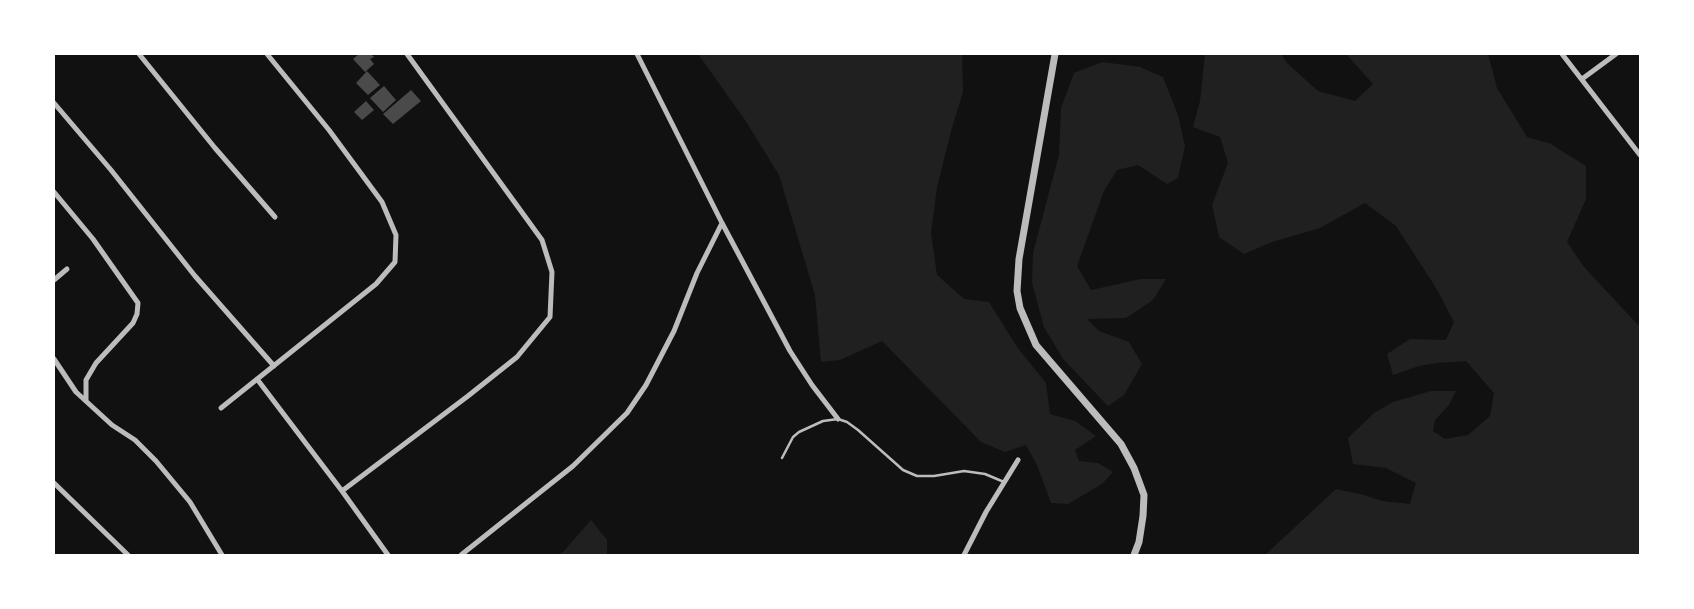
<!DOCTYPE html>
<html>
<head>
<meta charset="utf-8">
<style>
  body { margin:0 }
  #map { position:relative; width:1694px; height:609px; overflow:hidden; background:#111; font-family:"DejaVu Sans",sans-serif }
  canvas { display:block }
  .frame { position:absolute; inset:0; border:55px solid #fff; pointer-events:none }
</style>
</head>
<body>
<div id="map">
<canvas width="1694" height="609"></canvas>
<div class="frame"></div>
</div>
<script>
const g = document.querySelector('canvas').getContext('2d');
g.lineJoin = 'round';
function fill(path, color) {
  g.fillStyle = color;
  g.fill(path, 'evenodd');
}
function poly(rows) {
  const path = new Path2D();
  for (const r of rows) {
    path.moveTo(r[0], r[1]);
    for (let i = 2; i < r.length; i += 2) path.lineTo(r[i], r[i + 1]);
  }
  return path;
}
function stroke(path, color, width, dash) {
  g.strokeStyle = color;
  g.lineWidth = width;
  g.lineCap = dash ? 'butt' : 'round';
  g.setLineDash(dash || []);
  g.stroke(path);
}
const green = poly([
  [698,54,962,54,963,92,951,131,937,187,931,233,937,275,964,299,989,302,1017,347,1046,383,1050,414,1075,421,1096,436,1075,450,1079,461,1098,463,1113,472,1102,484,1068,504,1051,503,1037,465,1026,445,1005,452,981,442,882,341,840,360,821,362,815,295,779,175,745,120],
  [1205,54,1281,54,1287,63,1318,91,1355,101,1373,84,1346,54,1488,54,1497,88,1527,137,1549,143,1586,166,1586,199,1567,242,1584,267,1640,327,1640,555,1265,555,1336,489,1364,495,1382,501,1410,504,1416,483,1386,468,1353,464,1348,438,1374,413,1393,402,1431,391,1456,391,1449,405,1435,420,1433,431,1445,439,1468,435,1490,416,1494,393,1466,361,1437,363,1419,366,1393,375,1387,354,1410,339,1446,340,1454,322,1436,288,1396,226,1365,203,1320,228,1272,242,1244,254,1219,237,1212,205,1228,163,1220,137,1193,127,1200,101],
  [1102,62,1140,67,1163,77,1178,115,1185,146,1178,178,1167,184,1138,165,1117,170,1104,191,1077,266,1091,290,1141,279,1166,279,1153,300,1126,318,1087,319,1099,331,1129,342,1142,364,1124,395,1108,406,1063,359,1044,327,1032,283,1033,253,1059,155,1061,108,1074,73],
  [591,520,607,540,607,555,557,555,563,552]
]);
const building = poly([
  [359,54,371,54,374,57,370,59,374,64,365,72,353,59],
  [367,71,380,85,368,95,356,83],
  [384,86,396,100,383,112,370,98],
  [411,90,421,101,393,124,383,114],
  [366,101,374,110,362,120,354,112]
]);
const service = poly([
  [782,458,793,437,799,432,823,421,838,419,847,422,858,430,903,470,917,476,934,476,964,471,985,474,1004,482]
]);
const minor = poly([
  [139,54,215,148,275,217],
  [637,54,722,223,790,351,812,385,838,419],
  [1562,54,1640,155],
  [1582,79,1616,54],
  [54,103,111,170,195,276,274,366],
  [54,192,93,239,138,303,137,314,133,323,96,363,86,380,86,401],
  [54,280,67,269],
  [54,359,76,392,112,425,135,440,156,461,190,502,222,555],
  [257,379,342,491,388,555],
  [221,408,376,284,395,262,396,235,382,202,329,130,267,54],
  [54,483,128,555],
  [342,491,468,396,517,357,550,317,552,272,542,240,407,54],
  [461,555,573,466,627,413,646,385,674,331,697,273,722,223],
  [964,555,986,512,1018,460]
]);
const tertiary = poly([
  [1055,54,1019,259,1017,291,1020,308,1036,345,1121,444,1134,468,1144,495,1143,516,1139,542,1134,555]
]);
fill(green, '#202020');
fill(building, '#4a4a4a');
stroke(service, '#bcbcbc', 2.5);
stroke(minor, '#bcbcbc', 5);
stroke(tertiary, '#bcbcbc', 7);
</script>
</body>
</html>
